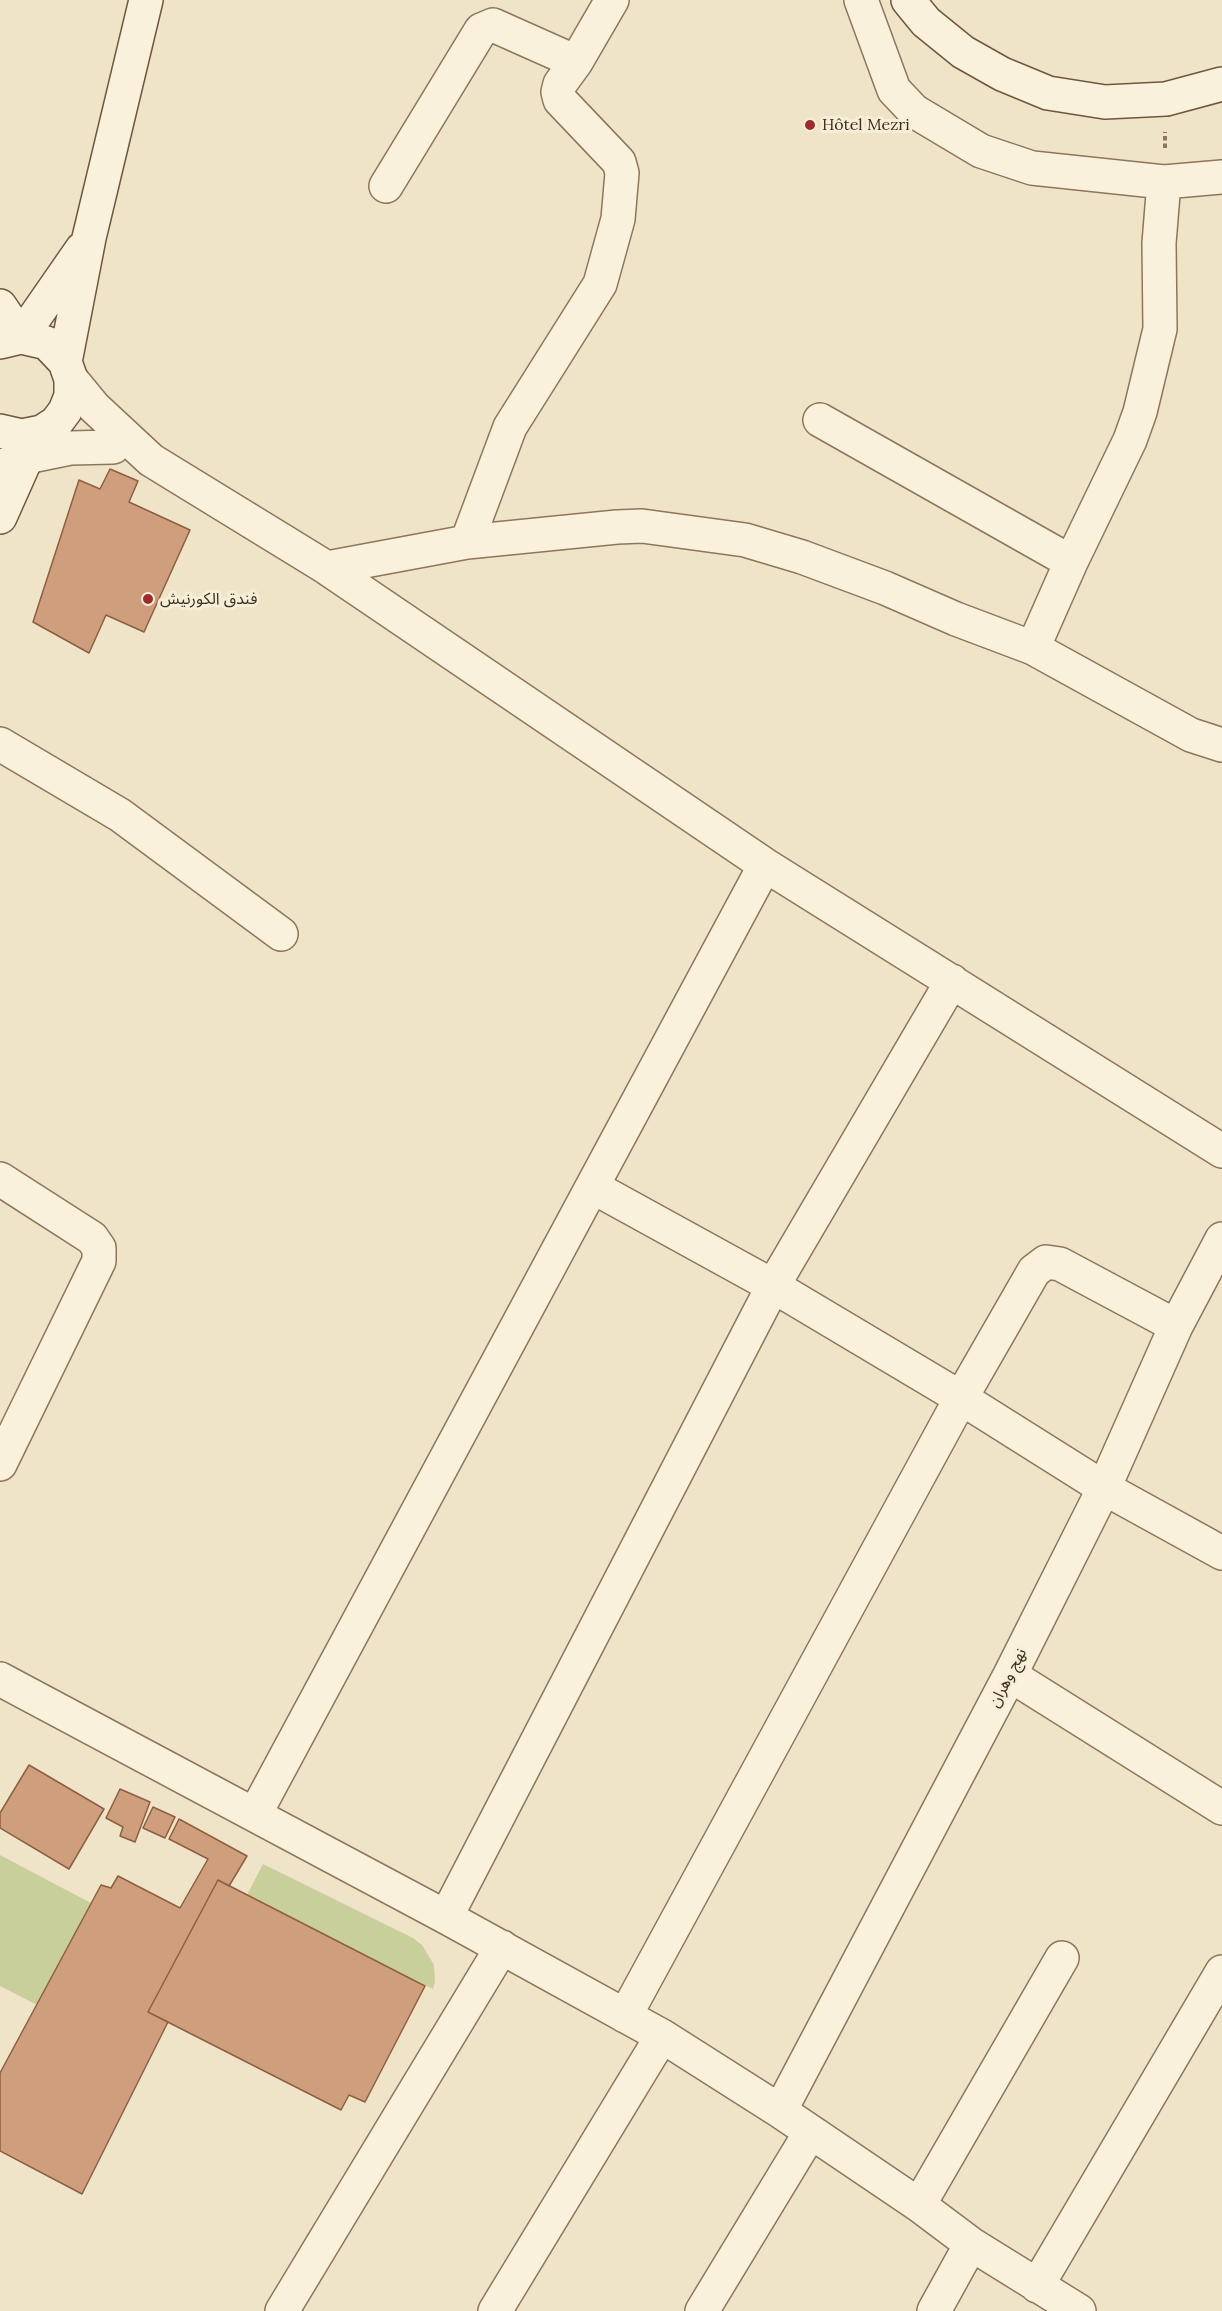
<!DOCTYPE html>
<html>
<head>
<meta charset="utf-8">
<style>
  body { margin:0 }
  canvas { display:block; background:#f0e4c8 }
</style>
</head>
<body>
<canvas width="1222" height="2311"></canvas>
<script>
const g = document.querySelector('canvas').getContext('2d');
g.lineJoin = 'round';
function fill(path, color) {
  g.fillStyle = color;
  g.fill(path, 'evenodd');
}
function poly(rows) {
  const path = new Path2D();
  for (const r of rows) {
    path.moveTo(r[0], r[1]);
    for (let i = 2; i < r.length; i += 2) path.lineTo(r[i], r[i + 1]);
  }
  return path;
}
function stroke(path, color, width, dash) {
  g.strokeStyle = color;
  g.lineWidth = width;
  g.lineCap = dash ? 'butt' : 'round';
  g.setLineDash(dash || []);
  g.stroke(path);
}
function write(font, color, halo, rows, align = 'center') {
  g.font = font + ' Lora,"Noto Sans Arabic",serif';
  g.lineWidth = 6;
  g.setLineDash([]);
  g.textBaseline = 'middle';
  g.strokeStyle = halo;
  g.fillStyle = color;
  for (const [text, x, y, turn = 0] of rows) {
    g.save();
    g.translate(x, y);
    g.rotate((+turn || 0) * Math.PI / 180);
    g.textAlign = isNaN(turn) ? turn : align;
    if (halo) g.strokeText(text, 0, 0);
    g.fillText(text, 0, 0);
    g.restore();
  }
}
const green = poly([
  [0,1855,91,1903,37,2005,0,1986],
  [263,1864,413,1938,422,1945,434,1965,435,1982,433,1989,247,1895]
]);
const building = poly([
  [110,469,138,481,129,502,190,530,144,632,106,615,89,653,33,622,79,480,100,489,110,469],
  [29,1765,104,1809,69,1869,0,1828,0,1813,29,1765],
  [120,1789,150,1802,135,1842,120,1836,123,1827,106,1818,120,1789],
  [153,1807,175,1817,165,1838,143,1828,153,1807],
  [179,1819,247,1856,229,1886,218,1880,148,2012,168,2022,82,2194,0,2151,0,2073,101,1885,111,1888,118,1876,180,1908,208,1859,169,1839,179,1819],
  [218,1880,425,1986,365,2102,349,2095,341,2110,148,2012,218,1880]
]);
const path = poly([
  [1165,148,1165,132]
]);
const street = poly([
  [861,0,894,90,914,111,981,151,1032,168,1164,182,1222,177],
  [386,186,481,30,493,25,576,62],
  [71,379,94,407,151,460,327,568,765,865,1222,1151],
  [820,420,1071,562],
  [0,467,26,457,70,448,113,447],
  [467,542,510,427,600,284,618,219,622,173,619,162,560,100,558,92,560,84,576,62,612,0],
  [327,568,467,542,617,527,642,526,745,540,802,557,885,588,956,619,1033,648,1191,735,1222,745],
  [1033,648,1071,562,1130,440,1140,412,1160,329,1159,243,1164,182],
  [0,744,120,815,281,934],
  [0,1179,92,1238,99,1248,99,1261,0,1464],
  [593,1187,773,1286,961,1398,1104,1488,1222,1553],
  [1010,1675,1222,1808],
  [0,1679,446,1917,662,2036,780,2111,919,2205,971,2244,1079,2311],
  [255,1814,765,865],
  [446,1917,773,1286,952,981],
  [625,2016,961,1398,1034,1271,1046,1262,1060,1264,1176,1326],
  [780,2111,1010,1675,1104,1488,1176,1326,1222,1239],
  [919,2205,1062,1958],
  [1037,2286,1222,1972],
  [282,2311,502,1947],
  [495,2311,662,2036],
  [702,2311,810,2133],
  [934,2311,971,2244]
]);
const secondary = poly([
  [908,0,926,22,963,52,1002,74,1048,93,1105,102,1166,99,1222,84],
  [0,306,21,337,82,249],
  [0,342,21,337,47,343,65,362,71,379,71,396,65,411,56,423,42,432,22,436,0,431],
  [65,362,89,238,146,0],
  [0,517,37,434]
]);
const markers = [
  [810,125,6,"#9e2a2b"],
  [148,599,6,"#9e2a2b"]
];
const poiNames = [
  ["Hôtel Mezri",822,125],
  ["فندق الكورنيش",160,599]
];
const streetNames = [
  ["نهج وهران",1008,1678,-63]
];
fill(green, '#c9cf9b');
fill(building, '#cf9f7d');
stroke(building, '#8d5f41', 1.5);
stroke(street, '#8d765c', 36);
stroke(secondary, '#6f573f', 36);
stroke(path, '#8d765c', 4, [4.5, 3]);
stroke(street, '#faf1dc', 33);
stroke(secondary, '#faf1dc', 33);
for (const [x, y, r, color] of markers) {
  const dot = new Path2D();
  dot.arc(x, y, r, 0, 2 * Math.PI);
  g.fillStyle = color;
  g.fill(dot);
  stroke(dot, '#f7eed8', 2);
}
write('16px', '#3d2e20', '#f7eed8', poiNames, 'left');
write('16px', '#3d2e20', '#f7eed8', streetNames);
</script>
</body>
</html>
